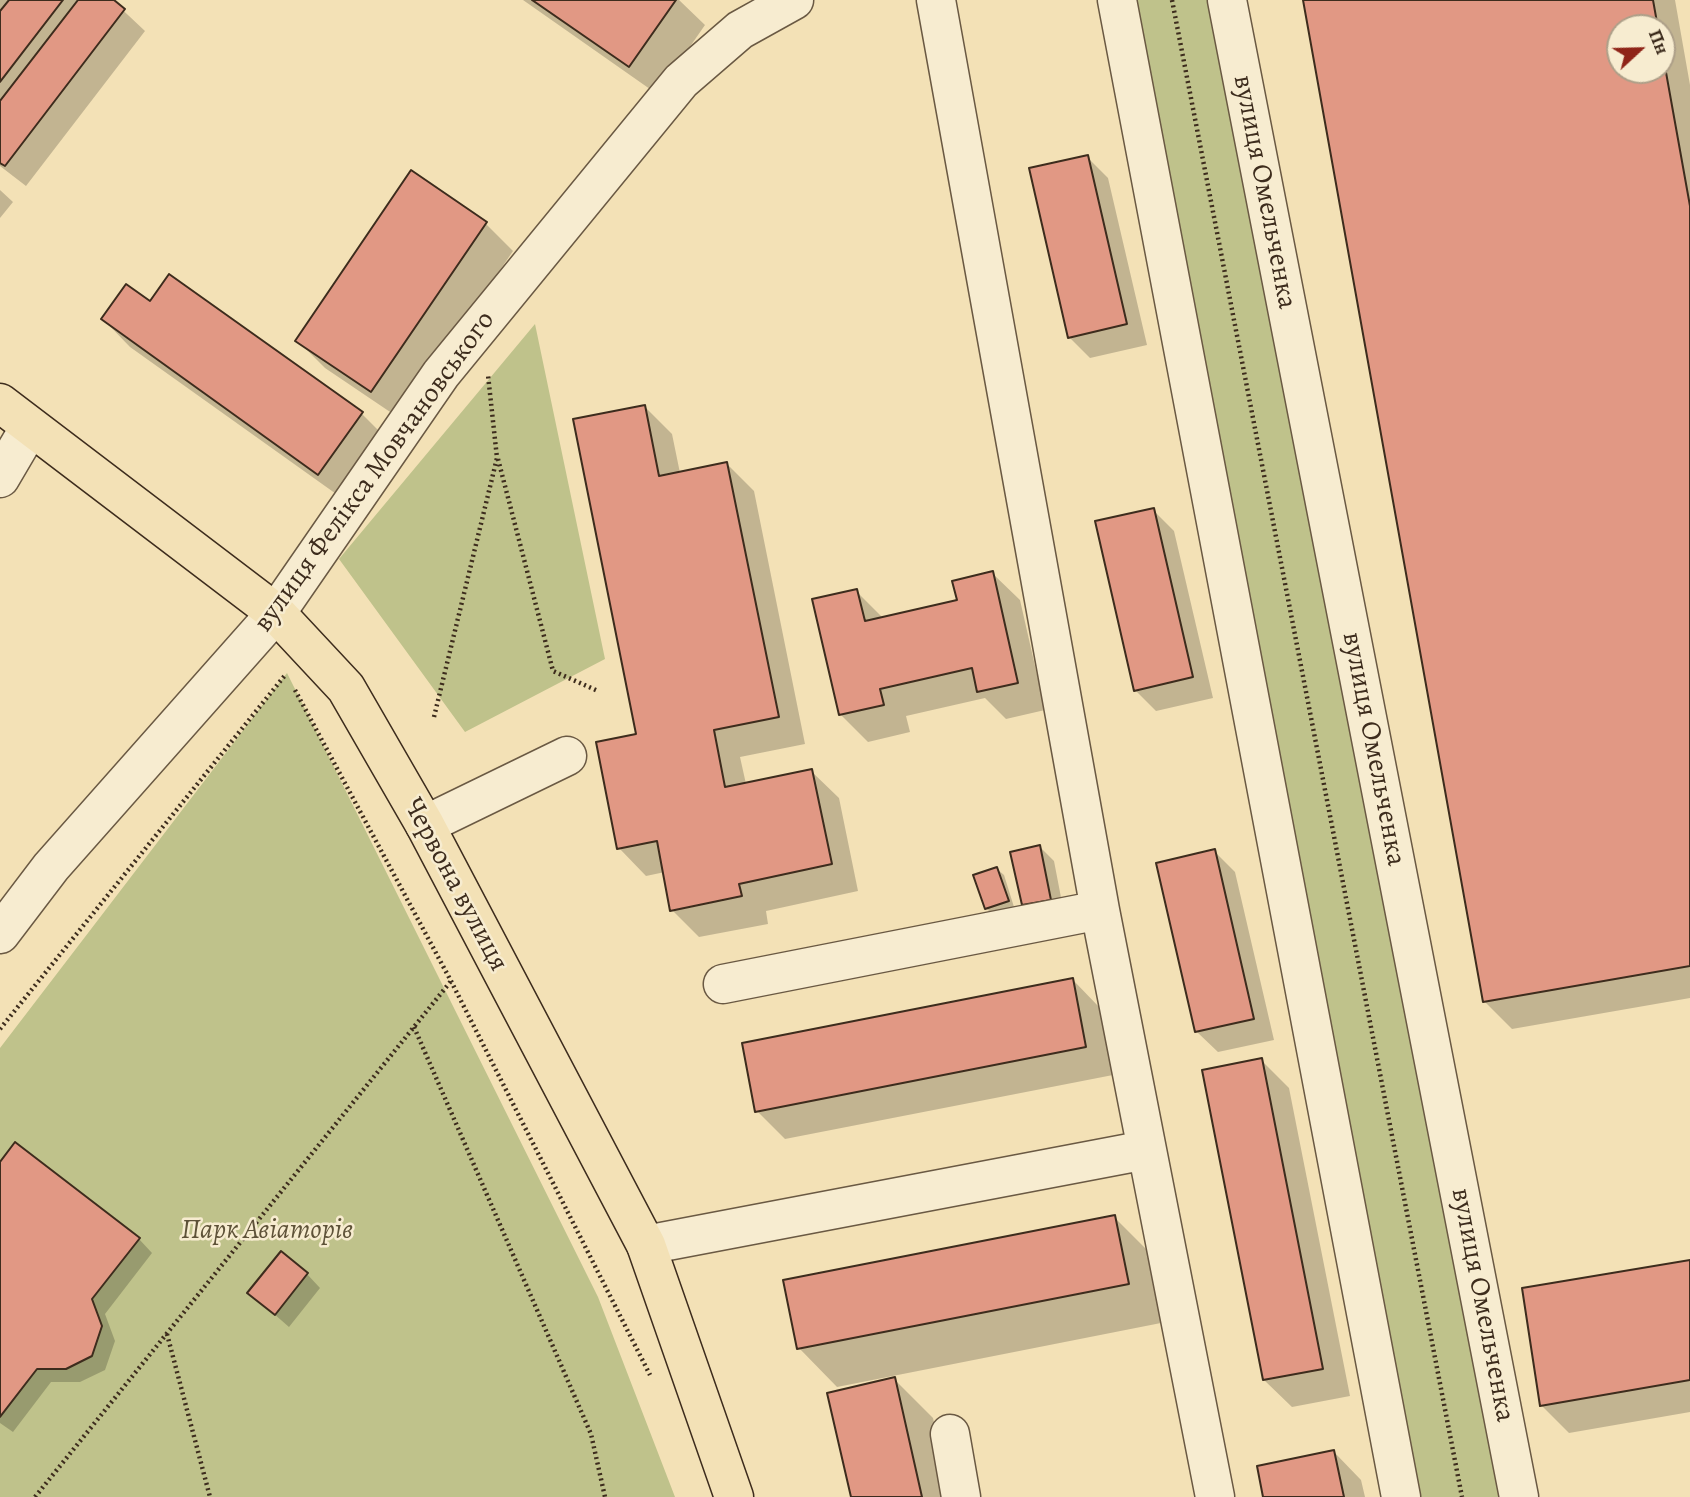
<!DOCTYPE html>
<html>
<head>
<meta charset="utf-8">
<style>
  body { margin:0 }
  #map { position:relative; width:1690px; height:1497px; overflow:hidden; background:#f3e1b6; font-family:Alegreya,serif }
  canvas { display:block }
  .north { position:absolute; left:1606px; top:14px; width:70px; height:70px; box-sizing:border-box; background:#f7ecd0; border:2px solid #ad9f88; border-radius:50%; rotate:68deg; font-size:19px; font-weight:700; line-height:28px; text-align:center; color:#3d2c1d }
  .north::after { content:''; display:block; margin:auto; width:24px; height:32px; background:#8f2418; clip-path:polygon(50% 0,100% 100%,50% 72%,0 100%) }
</style>
</head>
<body>
<div id="map">
<canvas width="1690" height="1497"></canvas>
<div class="north">Пн</div>
</div>
<script>
const g = document.querySelector('canvas').getContext('2d');
g.lineJoin = 'round';
function fill(path, color) {
  g.fillStyle = color;
  g.fill(path, 'evenodd');
}
function poly(rows) {
  const path = new Path2D();
  for (const r of rows) {
    path.moveTo(r[0], r[1]);
    for (let i = 2; i < r.length; i += 2) path.lineTo(r[i], r[i + 1]);
  }
  return path;
}
function stroke(path, color, width, dash) {
  g.strokeStyle = color;
  g.lineWidth = width;
  g.lineCap = dash ? 'butt' : 'round';
  g.setLineDash(dash || []);
  g.stroke(path);
}
function write(font, color, halo, rows, align = 'center') {
  g.font = font + ' Alegreya,serif';
  g.lineWidth = 5;
  g.setLineDash([]);
  g.textBaseline = 'middle';
  g.strokeStyle = halo;
  g.fillStyle = color;
  for (const [text, x, y, turn = 0] of rows) {
    g.save();
    g.translate(x, y);
    g.rotate((+turn || 0) * Math.PI / 180);
    g.textAlign = isNaN(turn) ? turn : align;
    if (halo) g.strokeText(text, 0, 0);
    g.fillText(text, 0, 0);
    g.restore();
  }
}
const green = poly([
  [1131,0,1211,0,1506,1497,1415,1497],
  [535,324,605,659,465,732,339,559],
  [287,673,598,1297,675,1497,0,1497,0,1048]
]);
const shadow = poly([
  [0,0,112,0,145,31,26,186,0,166],
  [523,0,679,0,705,25,657,94],
  [1305,0,1675,0,1690,85,1690,998,1512,1029,1485,1002],
  [1620,28,1662,28,1662,70,1620,70],
  [1087,157,1108,178,1147,345,1090,358,1069,337],
  [0,190,13,202,0,218],
  [485,223,513,251,399,418,325,368,298,341],
  [151,303,362,414,389,441,346,501,130,347,103,319],
  [644,406,672,434,680,473,727,464,754,491,805,744,740,757,746,784,811,771,839,798,858,891,766,911,768,924,699,937,672,910,665,872,646,876,619,848,638,735],
  [1153,510,1174,531,1213,698,1156,711,1135,690],
  [992,573,1020,600,1045,710,1006,719,985,698,906,716,910,732,868,742,840,714,856,591,884,619,959,601],
  [1040,847,1054,861,1064,913,1037,918,1023,904],
  [1214,851,1235,872,1274,1040,1218,1052,1197,1032],
  [997,869,1004,875,1014,907,993,915,986,908],
  [1073,980,1100,1008,1113,1075,785,1139,757,1111],
  [1261,1060,1289,1088,1350,1396,1292,1407,1264,1380],
  [0,1165,139,1239,152,1253,105,1314,115,1341,105,1370,80,1382,51,1382,13,1432,0,1423],
  [1114,1217,1153,1256,1166,1322,837,1387,799,1348],
  [1690,1262,1690,1412,1569,1433,1542,1406],
  [307,1274,320,1288,289,1327,250,1293],
  [894,1379,933,1418,951,1497,853,1497],
  [1334,1452,1361,1480,1365,1497,1265,1497]
]);
const building = poly([
  [9,0,63,0,0,82,0,11,9,0],
  [78,0,114,0,125,9,5,166,0,163,0,101,78,0],
  [532,0,676,0,629,67,532,0],
  [1303,0,1653,0,1658,28,1620,28,1620,70,1662,70,1662,50,1690,206,1690,966,1483,1002,1303,0],
  [1088,155,1127,324,1068,338,1029,168,1088,155],
  [411,170,487,222,371,392,295,341,411,170],
  [169,274,363,412,318,475,101,319,126,284,150,301,169,274],
  [645,405,659,476,727,462,779,717,714,730,725,787,812,769,832,864,739,884,742,896,670,911,657,841,617,849,596,742,636,734,573,419,645,405],
  [1154,508,1193,677,1134,691,1095,521,1154,508],
  [993,571,1018,683,977,692,972,668,880,689,884,705,839,715,812,599,857,589,865,621,957,600,952,581,993,571],
  [1040,845,1051,900,1022,905,1010,852,1040,845],
  [1215,849,1254,1019,1195,1032,1156,863,1215,849],
  [997,867,1009,901,985,909,973,875,997,867],
  [1073,978,1086,1047,755,1112,742,1043,1073,978],
  [1262,1058,1323,1369,1263,1380,1202,1070,1262,1058],
  [15,1142,140,1238,92,1299,102,1326,92,1356,66,1369,37,1369,0,1417,0,1162,15,1142],
  [1115,1215,1129,1284,797,1349,783,1280,1115,1215],
  [281,1251,308,1273,275,1315,247,1293,281,1251],
  [1690,1260,1690,1380,1540,1406,1522,1288,1690,1260],
  [895,1377,922,1497,851,1497,827,1393,895,1377],
  [1334,1450,1344,1497,1263,1497,1257,1466,1334,1450]
]);
const path = poly([
  [1172,0,1462,1497],
  [498,459,553,671,598,691],
  [295,690,451,981,650,1375],
  [434,717,497,458,488,375],
  [414,1027,591,1434,605,1497],
  [0,1029,286,674],
  [167,1334,210,1497],
  [35,1497,451,981]
]);
const minor = poly([
  [936,0,1100,910,1215,1497],
  [1117,0,1401,1497],
  [1227,0,1519,1497],
  [0,478,30,427],
  [425,825,567,756],
  [0,934,51,867,276,613,441,374,681,81,740,30,794,0],
  [723,984,1100,910],
  [646,1245,1146,1150],
  [950,1434,961,1497]
]);
const major = poly([
  [0,403,276,613,346,688,425,825,646,1245,734,1497]
]);
const streetNames = [
  ["вулиця Омельченка",1264,192,79],
  ["вулиця Фелікса Мовчановського",375,472,-54],
  ["вулиця Омельченка",1373,749,79],
  ["Червона вулиця",455,885,62],
  ["вулиця Омельченка",1482,1305,79]
];
const parkNames = [
  ["Парк Авіаторів",267,1231]
];
fill(green, '#bfc28b');
fill(shadow, '#0003');
fill(building, '#e19884');
stroke(building, '#3d2c1d', 2);
stroke(minor, '#6a5943', 41);
stroke(major, '#3d2c1d', 41);
stroke(path, '#3d2c1d', 4.5, [2, 3.5]);
stroke(minor, '#f7ecd0', 38);
stroke(major, '#f3e1b6', 38);
write('28px', '#3d2c1d', '#f7ecd0', streetNames);
write('italic 28px', '#5e5238', '#f7ecd0', parkNames);
</script>
</body>
</html>
